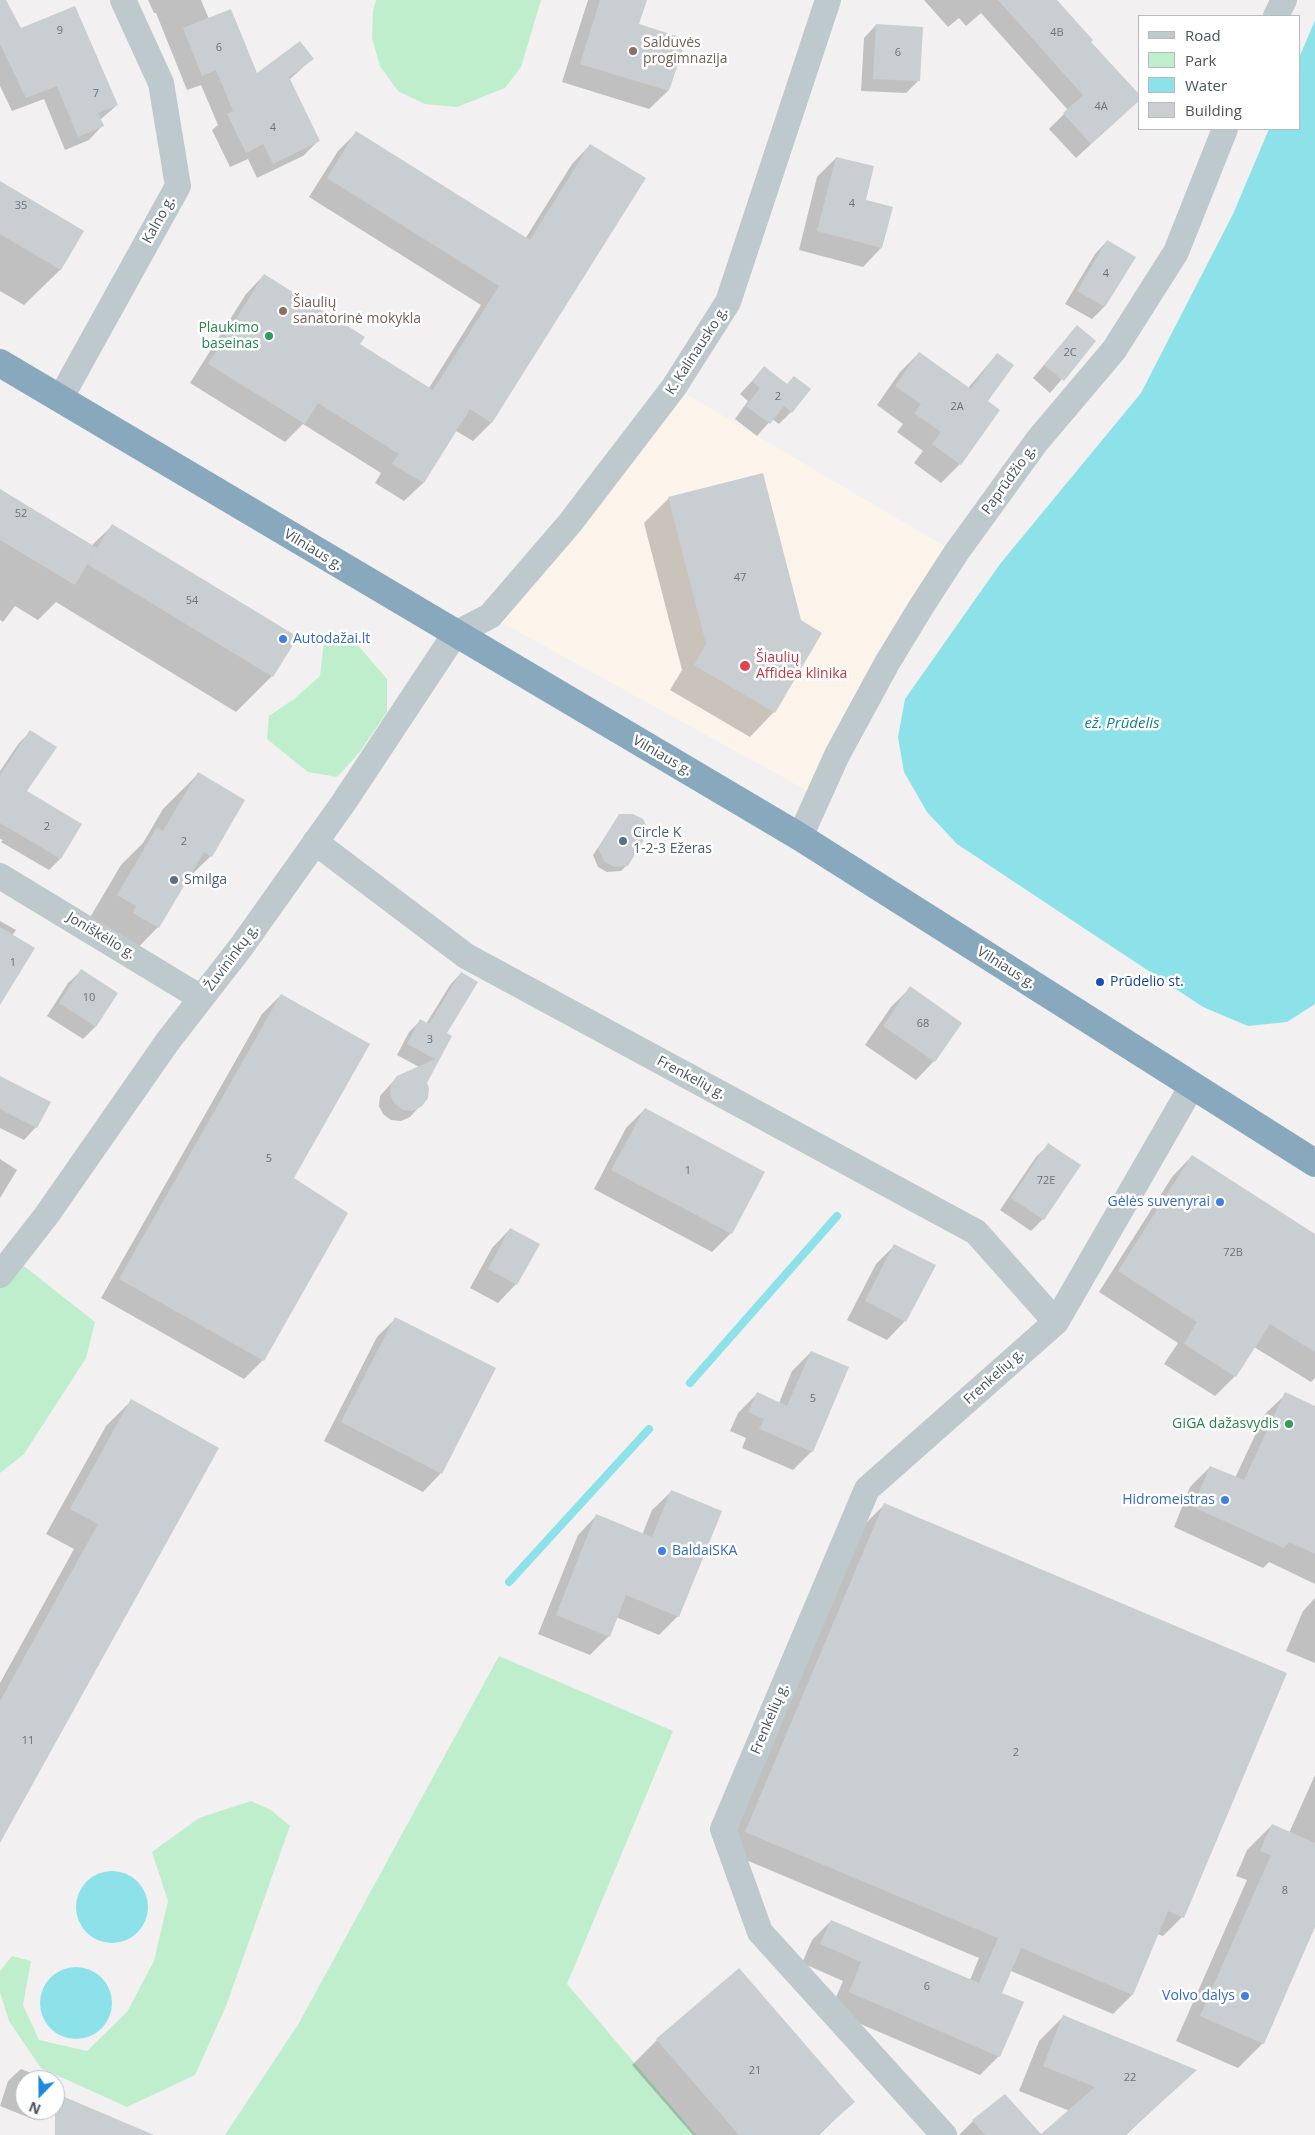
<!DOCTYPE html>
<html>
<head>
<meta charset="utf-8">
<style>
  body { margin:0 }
  #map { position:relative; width:1315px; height:2135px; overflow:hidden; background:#f2f0f0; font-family:"Open Sans",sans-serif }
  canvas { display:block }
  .legend { position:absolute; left:1138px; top:15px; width:162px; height:115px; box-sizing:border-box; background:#fff; border:1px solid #b6bbbe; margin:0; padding:6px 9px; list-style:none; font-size:15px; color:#48555d }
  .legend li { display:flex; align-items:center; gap:10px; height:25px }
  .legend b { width:25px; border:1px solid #b6bbbe }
  .north { position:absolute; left:15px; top:2070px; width:50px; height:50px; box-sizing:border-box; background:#fff; border:1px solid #b6bbbe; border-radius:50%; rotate:202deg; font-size:14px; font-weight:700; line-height:20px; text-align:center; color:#48555d }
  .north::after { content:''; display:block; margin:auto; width:18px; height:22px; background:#1c89df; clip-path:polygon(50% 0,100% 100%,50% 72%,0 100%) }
</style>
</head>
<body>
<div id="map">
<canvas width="1315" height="2135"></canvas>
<ul class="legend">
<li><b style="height:6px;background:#bec9ce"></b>Road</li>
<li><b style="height:14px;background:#bfeecc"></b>Park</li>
<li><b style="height:14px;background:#8de2ea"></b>Water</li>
<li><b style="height:14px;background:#c9ced2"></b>Building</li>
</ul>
<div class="north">N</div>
</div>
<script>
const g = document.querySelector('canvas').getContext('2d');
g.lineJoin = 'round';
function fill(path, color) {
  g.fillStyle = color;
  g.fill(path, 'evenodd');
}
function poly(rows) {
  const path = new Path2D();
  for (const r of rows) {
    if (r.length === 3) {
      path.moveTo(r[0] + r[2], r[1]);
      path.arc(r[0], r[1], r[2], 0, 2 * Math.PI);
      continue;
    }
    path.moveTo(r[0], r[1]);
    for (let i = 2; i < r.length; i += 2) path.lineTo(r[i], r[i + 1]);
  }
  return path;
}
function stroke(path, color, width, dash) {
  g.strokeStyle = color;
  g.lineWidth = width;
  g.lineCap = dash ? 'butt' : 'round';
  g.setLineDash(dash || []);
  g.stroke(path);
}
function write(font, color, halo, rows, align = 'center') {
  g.font = font + ' "Open Sans",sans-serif';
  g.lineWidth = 5;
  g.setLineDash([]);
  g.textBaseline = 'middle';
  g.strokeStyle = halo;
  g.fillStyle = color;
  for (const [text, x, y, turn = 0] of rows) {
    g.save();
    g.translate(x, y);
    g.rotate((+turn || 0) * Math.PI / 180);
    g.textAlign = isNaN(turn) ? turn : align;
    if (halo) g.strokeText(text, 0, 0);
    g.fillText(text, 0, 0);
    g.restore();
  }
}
const commercial = poly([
  [674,387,956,553,817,796,490,616]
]);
const green = poly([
  [376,0,541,0,521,67,505,88,457,107,425,104,398,91,380,66,372,38,373,11],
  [324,641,355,642,387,679,387,712,359,753,337,777,308,772,267,739,269,716,294,699,320,676],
  [15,1259,95,1322,86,1358,24,1454,0,1473,0,1275],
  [499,1656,673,1731,567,1984,696,2135,225,2135,299,2023],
  [251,1801,271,1810,290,1826,226,2006,195,2075,127,2107,41,2068,9,2021,0,1992,0,1971,12,1956,31,1961,23,2005,39,2040,87,2051,127,2012,154,1961,168,1901,152,1852,199,1818]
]);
const water = poly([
  [1315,20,1315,1004,1287,1022,1248,1026,1203,1007,957,844,927,812,904,772,898,737,905,699,1000,564,1141,393,1233,214,1269,129,1299,129,1299,58],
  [112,1907,36],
  [76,2003,36]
]);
const shadow = poly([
  [0,0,5,0,20,29,117,105,100,120,102,126,89,140,65,150,44,99,12,111,0,86],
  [148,0,201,0,209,19,256,75,312,59,289,80,318,141,303,156,257,178,248,159,230,167,212,130,218,125,201,85,187,90,156,13,154,13],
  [588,0,645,0,638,25,668,91,649,109,562,82],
  [924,0,1055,0,1089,42,1126,112,1076,158,1049,129,1068,110,981,13,966,26,959,18,948,27],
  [876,25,918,81,906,93,861,91,864,38],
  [356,133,525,239,572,164,590,145,644,178,491,423,473,441,456,431,423,483,404,501,375,483,381,473,303,424,285,442,190,383,246,294,264,275,359,345,429,388,481,305,309,197,338,151],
  [836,158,864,201,881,248,863,267,799,250,817,177],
  [0,182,83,231,60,270,24,305,0,291],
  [1107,241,1134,257,1104,307,1092,319,1065,304,1095,254],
  [1077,326,1095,341,1050,393,1033,378],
  [919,353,968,388,997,354,987,402,960,464,941,483,914,463,923,451,897,432,903,424,877,405,900,372],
  [764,368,791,412,779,424,772,419,757,436,735,419,748,401,740,394],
  [0,491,91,546,112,526,272,676,236,712,56,602,38,620,15,606,3,622,0,620],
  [669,498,774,712,750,737,670,690,682,670,644,523],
  [31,731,26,791,60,859,49,870,1,842,3,840,0,839,0,771,19,743],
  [198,774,211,856,185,881,158,927,123,963,82,931,121,865,143,843,163,809],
  [620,815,627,865,621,871,607,872,598,867,593,855],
  [0,921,16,930,12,936,0,995],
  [81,971,95,1027,83,1039,47,1016,68,983],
  [461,973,445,1034,450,1037,425,1083,421,1105,410,1117,401,1121,391,1120,383,1114,379,1106,380,1096,397,1077,419,1067,397,1055,409,1032,420,1021,426,1024,450,985],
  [910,988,934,1061,916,1080,865,1045,891,1007],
  [281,995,293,1178,263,1360,244,1379,101,1298,262,1014],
  [0,1078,36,1127,24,1140,0,1128],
  [645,1109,731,1233,712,1252,594,1189,626,1128],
  [1048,1145,1043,1219,1031,1231,1000,1210,1036,1157],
  [1192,1156,1315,1235,1315,1378,1311,1382,1254,1347,1235,1376,1215,1396,1164,1364,1178,1343,1099,1292,1172,1177],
  [0,1159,17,1170,0,1198],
  [510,1229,516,1284,498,1303,470,1288,492,1248],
  [895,1245,905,1321,887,1340,847,1320,876,1264],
  [396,1318,441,1473,423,1492,324,1441,377,1337],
  [811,1352,812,1451,793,1470,742,1448,746,1438,730,1431,738,1413,757,1394,779,1403,792,1371],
  [1286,1394,1315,1408,1315,1584,1269,1562,1263,1568,1174,1527,1190,1487,1210,1467,1235,1478,1265,1414],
  [131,1401,217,1449,0,1832,0,1683,74,1549,46,1534,106,1426],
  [671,1492,678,1616,659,1635,616,1617,609,1636,590,1655,538,1634,578,1535,596,1516,642,1535,652,1510],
  [884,1505,1182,1917,1163,1936,1157,1934,1132,1995,1113,2014,1011,1971,1000,1994,999,2056,980,2075,830,2011,843,1981,802,1963,812,1940,831,1921,970,1980,979,1958,727,1852,865,1524],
  [1315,1598,1315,1663,1286,1651,1303,1611],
  [1315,1775,1315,1924,1263,2043,1238,2068,1176,2041,1247,1880,1236,1876,1247,1850,1272,1825,1289,1833],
  [738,1970,853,2102,819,2135,693,2135,632,2065,657,2040],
  [1064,2016,1195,2070,1126,2135,1043,2135,1070,2111,1019,2091,1039,2041],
  [21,2069,50,2080,25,2080,25,2110,45,2110,35,2120,0,2106,8,2081],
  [1005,2096,1040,2135,959,2135,973,2121]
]);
const stream = poly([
  [690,1383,837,1216],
  [509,1582,649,1429]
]);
const building = poly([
  [0,0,6,0,21,28,75,6,118,105,98,113,104,126,78,137,57,86,26,98,0,44],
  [600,0,647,0,639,24,686,39,669,91,580,64],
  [998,0,1057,0,1093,40,1091,42,1139,94,1139,101,1091,144,1063,113,1083,95],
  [231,9,257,73,300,41,314,59,289,77,320,141,273,164,263,144,246,153,227,114,233,111,216,70,202,76,183,28],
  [876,24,923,27,920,81,873,79],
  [356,131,530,240,590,144,646,178,492,423,470,409,424,483,392,464,399,454,318,403,305,424,208,364,264,274,365,337,360,344,433,390,499,286,327,178],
  [836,157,874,166,866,200,893,207,882,248,817,231],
  [0,181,84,231,61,270,0,234],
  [1107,240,1136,257,1105,307,1077,291],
  [1077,325,1096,341,1064,381,1044,365],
  [919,352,971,389,997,353,1014,365,988,401,1000,410,961,465,932,444,941,432,914,413,921,404,895,386],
  [764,366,787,384,794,376,811,389,792,413,784,406,770,424,746,406,760,388,752,381],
  [763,473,801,620,822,633,775,713,694,665,706,644,668,497],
  [0,489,97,548,75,585,0,540],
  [112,524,298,637,273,677,87,564],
  [30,730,57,747,27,791,82,824,61,859,0,823,0,775],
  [198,772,245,800,212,857,204,852,159,928,133,913,136,906,117,895,157,827,163,831],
  [619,814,633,814,643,819,649,831,628,866,614,867,604,861,598,848],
  [0,927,35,948,0,1005],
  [81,969,118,993,96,1027,59,1003],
  [461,972,478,982,447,1033,452,1036,427,1083,429,1088,428,1098,422,1106,413,1111,403,1110,394,1103,390,1094,391,1084,397,1076,435,1059,407,1044,420,1019,429,1024],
  [910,986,962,1023,935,1062,883,1026],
  [281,994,370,1044,294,1178,348,1213,264,1361,119,1279],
  [0,1076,51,1102,37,1128,0,1109],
  [645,1108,765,1172,732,1234,611,1170],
  [1048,1143,1081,1165,1044,1220,1011,1198],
  [1192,1155,1315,1234,1315,1352,1270,1324,1236,1377,1184,1344,1197,1322,1118,1271],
  [510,1228,540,1244,517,1285,488,1269],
  [894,1244,936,1265,906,1322,865,1301],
  [395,1317,496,1368,442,1474,341,1422],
  [811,1351,849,1367,813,1452,759,1429,764,1419,748,1412,757,1392,787,1406],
  [1285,1392,1315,1406,1315,1554,1289,1542,1284,1548,1193,1507,1210,1466,1244,1480],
  [131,1399,219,1448,0,1843,0,1701,98,1524,70,1509],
  [671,1490,722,1511,679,1617,626,1595,610,1637,556,1615,596,1514,652,1537],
  [884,1503,1287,1673,1184,1918,1168,1911,1133,1995,1021,1948,1002,1993,1024,2002,1000,2057,849,1992,861,1962,820,1944,831,1920,979,1983,998,1938,745,1832],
  [1272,1824,1315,1843,1315,1927,1264,2044,1200,2016,1271,1855,1260,1851],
  [739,1968,855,2102,817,2135,739,2135,656,2039],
  [1063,2015,1197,2070,1125,2135,985,2135,972,2120,1005,2094,1041,2134,1095,2087,1043,2066],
  [55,2093,154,2135,55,2135]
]);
const street = poly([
  [1276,16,1284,0],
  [60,399,178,186,161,83,123,0],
  [800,837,837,755,887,663,921,607,956,553,1037,441,1114,350,1176,252,1225,129],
  [315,842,466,956,976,1232,1056,1322],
  [0,876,201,998],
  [0,1275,46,1216,168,1041,241,947,344,802,455,634,490,616,570,523,674,387,728,302,828,0],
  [944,2135,760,1932,723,1829,867,1489,1056,1322,1192,1086]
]);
const highway = poly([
  [0,363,800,837,1315,1163]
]);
const markers = [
  [633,51,5,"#8d6e63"],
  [283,311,5,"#8d6e63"],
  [269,336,5,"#2e9e5b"],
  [283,639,5,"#3f7fe0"],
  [745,666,6,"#e0444e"],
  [623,841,5,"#5c6f8a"],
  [174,880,5,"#5c6f8a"],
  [1100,982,5,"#1a4fb4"],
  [1220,1202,5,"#3f7fe0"],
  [1289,1424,5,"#2e9e5b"],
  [1225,1500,5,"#3f7fe0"],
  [662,1551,5,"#3f7fe0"],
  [1245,1996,5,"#3f7fe0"]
];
const numberNames = [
  ["9",60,31],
  ["4B",1057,33],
  ["6",219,48],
  ["6",898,53],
  ["7",96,94],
  ["4A",1101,107],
  ["4",273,128],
  ["4",852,204],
  ["35",21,206],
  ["4",1106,274],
  ["2C",1070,353],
  ["2",778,397],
  ["2A",957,407],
  ["52",21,514],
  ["47",740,578],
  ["54",192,601],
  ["2",47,827],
  ["2",184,842],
  ["1",13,963],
  ["10",89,998],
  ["68",923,1024],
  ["3",430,1040],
  ["5",269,1159],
  ["1",688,1171],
  ["72E",1046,1181],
  ["72B",1233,1253],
  ["5",813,1399],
  ["11",28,1741],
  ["2",1016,1753],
  ["8",1285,1891],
  ["6",927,1987],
  ["21",755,2071],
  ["22",1130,2078]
];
const educationNames = [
  ["Salduvės",643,43],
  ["progimnazija",643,59],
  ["Šiaulių",293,303],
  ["sanatorinė mokykla",293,319]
];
const streetNames = [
  ["Kalno g.",159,220,-61],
  ["K. Kalinausko g.",697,351,-57],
  ["Paprūdžio g.",1009,480,-54],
  ["Vilniaus g.",313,550,31],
  ["Vilniaus g.",662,756,30],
  ["Joniškėlio g.",101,936,31],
  ["Žuvininkų g.",232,958,-53],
  ["Vilniaus g.",1006,968,32],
  ["Frenkelių g.",691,1078,28],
  ["Frenkelių g.",994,1377,-42],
  ["Frenkelių g.",770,1719,-67]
];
const leisureNames = [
  ["Plaukimo",259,328],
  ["baseinas",259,344],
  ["GIGA dažasvydis",1279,1424]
];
const shopNames = [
  ["Autodažai.lt",293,639,"left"],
  ["Gėlės suvenyrai",1210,1202],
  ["Hidromeistras",1215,1500],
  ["BaldaiSKA",672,1551,"left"],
  ["Volvo dalys",1235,1996]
];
const healthNames = [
  ["Šiaulių",756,658],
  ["Affidea klinika",756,674]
];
const serviceNames = [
  ["Circle K",633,833],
  ["1-2-3 Ežeras",633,849],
  ["Smilga",184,880]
];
const transitNames = [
  ["Prūdelio st.",1110,982]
];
const waterNames = [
  ["ež. Prūdelis",1122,724]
];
fill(commercial, '#fcf4ea');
fill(green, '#bfeecc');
fill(water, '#8de2ea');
fill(shadow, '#0003');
stroke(stream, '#8de2ea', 8);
fill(building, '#c9ced2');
stroke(street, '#bec9ce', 26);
stroke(highway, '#88a8bd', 28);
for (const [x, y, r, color] of markers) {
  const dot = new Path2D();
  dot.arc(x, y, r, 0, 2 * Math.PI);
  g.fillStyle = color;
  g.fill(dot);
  stroke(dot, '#fff', 2);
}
write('11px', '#68737a', null, numberNames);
write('14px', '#785e54', '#fff', educationNames, 'left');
write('14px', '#48555d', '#fff', streetNames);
write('14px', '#27864d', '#fff', leisureNames, 'right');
write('14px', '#366cbe', '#fff', shopNames, 'right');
write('14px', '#be3a42', '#fff', healthNames, 'left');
write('14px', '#4e5e75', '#fff', serviceNames, 'left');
write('14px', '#164399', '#fff', transitNames, 'left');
write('italic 15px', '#0f7f8b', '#fff', waterNames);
</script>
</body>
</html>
